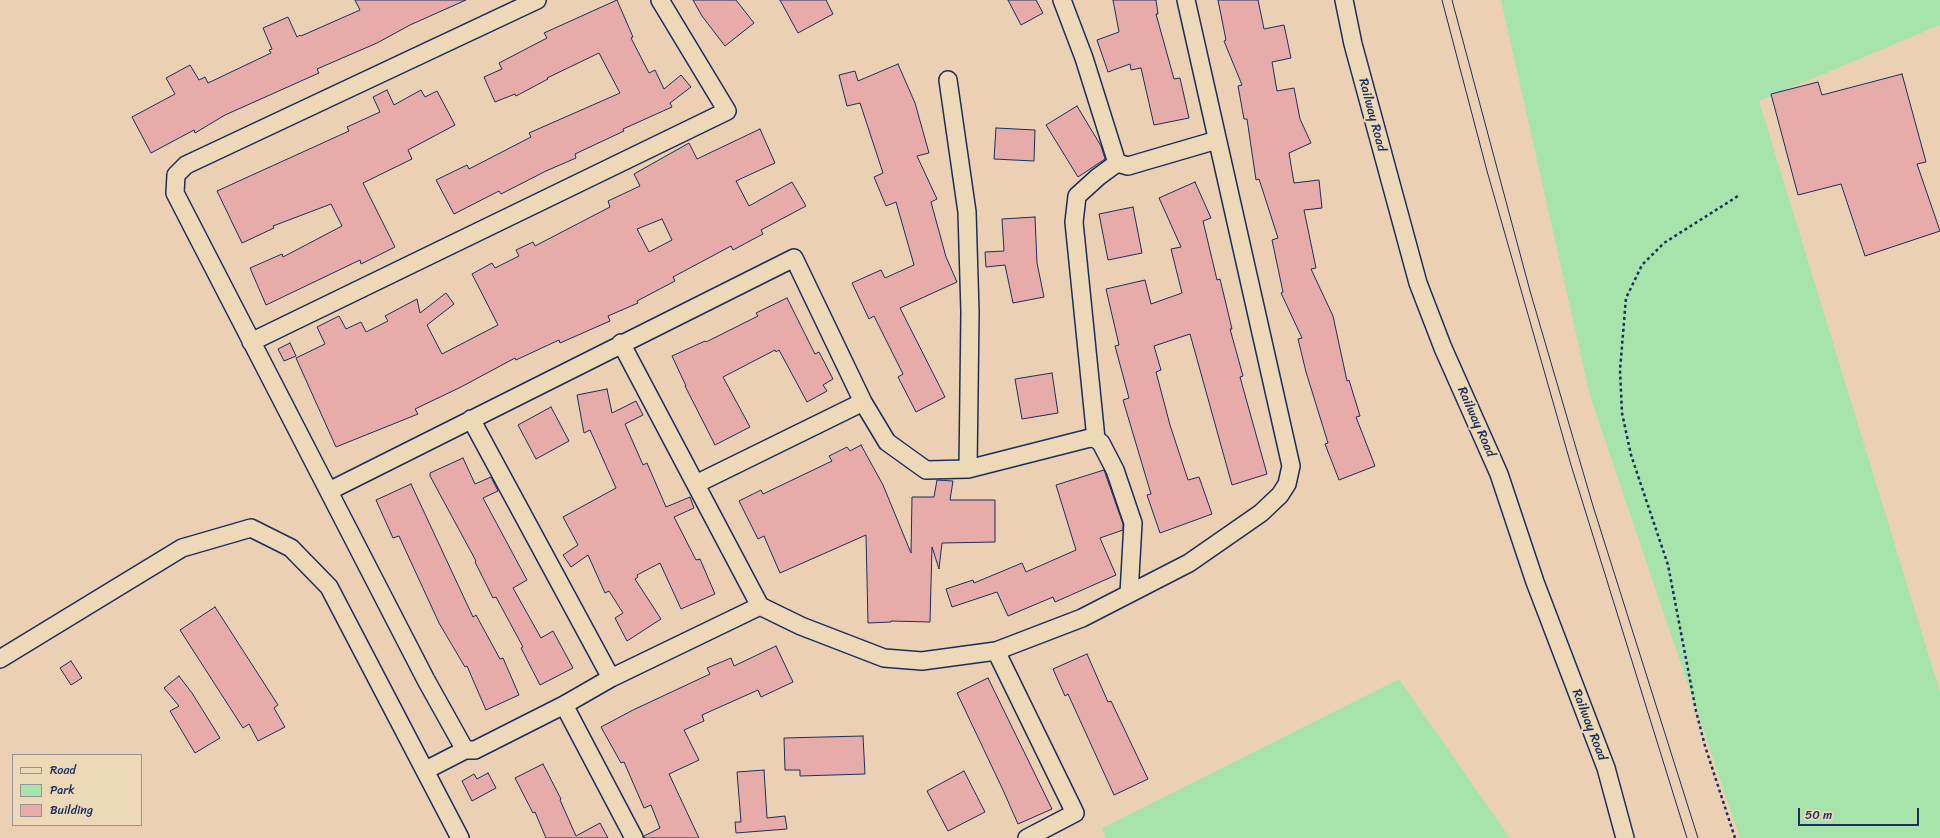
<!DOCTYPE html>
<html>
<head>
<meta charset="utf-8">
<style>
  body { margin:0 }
  #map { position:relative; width:1940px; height:838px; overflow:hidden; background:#ecd0b4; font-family:Sriracha,sans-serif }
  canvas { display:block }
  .legend { position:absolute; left:12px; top:754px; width:130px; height:72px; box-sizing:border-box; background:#edd9b7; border:1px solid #999593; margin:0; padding:5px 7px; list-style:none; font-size:12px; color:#1b2f5e }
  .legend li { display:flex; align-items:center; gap:8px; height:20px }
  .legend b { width:20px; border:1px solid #999593 }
  .scale { position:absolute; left:1798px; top:808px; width:121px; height:18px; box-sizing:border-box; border:2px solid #1b2f5e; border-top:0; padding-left:5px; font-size:12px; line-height:14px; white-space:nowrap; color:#1b2f5e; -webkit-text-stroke:3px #edd9b7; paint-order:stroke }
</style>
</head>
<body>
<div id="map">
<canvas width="1940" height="838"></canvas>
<ul class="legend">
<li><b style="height:5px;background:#edd9b7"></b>Road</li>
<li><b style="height:11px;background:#a7e4ab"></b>Park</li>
<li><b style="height:11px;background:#e7acaa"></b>Building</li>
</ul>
<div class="scale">50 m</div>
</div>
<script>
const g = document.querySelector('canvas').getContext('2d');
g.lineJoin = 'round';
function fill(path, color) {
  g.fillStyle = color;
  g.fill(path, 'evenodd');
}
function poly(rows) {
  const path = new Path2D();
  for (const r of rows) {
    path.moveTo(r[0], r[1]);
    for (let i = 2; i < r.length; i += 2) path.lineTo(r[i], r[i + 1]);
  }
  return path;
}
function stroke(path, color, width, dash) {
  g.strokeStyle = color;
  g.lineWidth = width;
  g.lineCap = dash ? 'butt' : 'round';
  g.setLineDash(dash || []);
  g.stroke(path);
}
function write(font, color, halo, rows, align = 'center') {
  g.font = font + ' Sriracha,sans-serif';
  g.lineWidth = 4;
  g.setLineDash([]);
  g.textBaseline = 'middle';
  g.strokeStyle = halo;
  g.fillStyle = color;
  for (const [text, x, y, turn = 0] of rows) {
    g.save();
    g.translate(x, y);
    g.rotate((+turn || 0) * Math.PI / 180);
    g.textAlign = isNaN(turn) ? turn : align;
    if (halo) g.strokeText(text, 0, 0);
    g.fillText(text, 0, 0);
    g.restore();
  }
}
const green = poly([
  [1501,0,1940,0,1940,25,1759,101,1940,692,1940,838,1740,838,1590,396],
  [1399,679,1510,838,1106,838,1102,828]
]);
const building = poly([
  [355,0,466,0,410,25,377,43,317,69,319,73,225,115,195,133,194,130,151,153,132,117,175,94,166,78,190,65,199,80,205,77,208,83,271,53,269,50,272,49,263,28,288,17,297,37,300,35,301,36,360,10,355,0],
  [617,0,633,37,631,38,649,73,655,70,664,89,681,75,691,87,670,103,672,107,623,129,624,131,575,154,576,158,546,171,501,194,499,191,454,214,436,180,467,165,469,169,531,137,529,133,620,93,599,53,547,78,548,79,516,96,515,94,495,102,484,77,502,69,499,63,547,38,544,33,617,0],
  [693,0,736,0,754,23,725,46,702,16,693,0],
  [780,0,826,0,833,14,798,33,780,0],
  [1008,0,1036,0,1043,13,1021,25,1008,0],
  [1113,0,1156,0,1158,14,1156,14,1174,79,1180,78,1189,118,1154,125,1141,68,1131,70,1130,64,1108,72,1097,40,1119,32,1113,0],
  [1218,0,1258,0,1264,29,1284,25,1291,58,1272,62,1277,91,1294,88,1300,119,1311,143,1289,153,1294,183,1319,180,1322,208,1304,210,1316,268,1311,269,1333,316,1347,381,1349,380,1360,416,1356,417,1375,466,1339,480,1325,444,1328,443,1306,372,1298,339,1302,338,1281,293,1283,292,1272,240,1278,238,1259,179,1256,180,1247,119,1244,119,1238,86,1242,85,1224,41,1226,40,1218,0],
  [898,64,915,103,929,153,917,156,937,199,931,202,946,257,957,282,900,308,945,397,916,412,898,377,903,374,874,316,869,319,852,283,881,270,885,278,914,265,896,202,886,206,874,177,883,173,860,103,847,106,839,75,855,71,858,81,898,64],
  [1902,74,1926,162,1917,164,1940,231,1865,256,1841,184,1798,195,1771,94,1818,82,1822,95,1902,74],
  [387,90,394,105,421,90,425,97,437,91,455,125,408,150,412,159,363,183,395,247,361,264,360,260,266,305,250,268,282,254,283,257,342,226,331,204,273,226,274,228,242,243,217,191,349,131,347,127,380,112,373,97,387,90],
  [1077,106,1101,146,1105,159,1078,177,1046,125,1077,106],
  [996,128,1035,130,1034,161,994,159,996,128],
  [760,129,775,163,736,181,749,206,792,182,806,206,761,230,763,234,733,250,731,246,673,277,675,281,637,301,638,303,608,316,610,321,560,343,559,340,516,360,515,358,461,387,415,409,418,414,336,447,296,358,325,344,317,327,339,316,346,329,361,322,366,332,388,321,385,316,417,299,420,313,446,293,454,304,427,325,442,354,498,325,472,274,492,263,495,268,519,256,516,250,533,242,535,246,610,207,608,201,640,186,634,174,689,143,697,159,760,129],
  [662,219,672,240,649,252,637,229,662,219],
  [1195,182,1211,218,1203,221,1217,280,1220,279,1232,329,1230,329,1243,376,1240,377,1267,474,1232,485,1190,334,1154,346,1161,370,1156,372,1170,425,1188,480,1199,477,1212,514,1160,533,1147,495,1151,494,1123,400,1129,398,1115,346,1119,345,1106,289,1145,280,1151,304,1182,293,1171,249,1181,247,1159,198,1195,182],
  [1133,207,1142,253,1108,260,1099,214,1133,207],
  [1035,217,1037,263,1044,297,1013,303,1005,265,986,267,985,252,1004,251,1002,219,1035,217],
  [787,298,815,354,819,352,833,379,823,385,827,391,807,402,779,350,776,352,775,350,723,377,750,427,715,445,685,386,686,386,672,356,705,341,706,342,758,316,756,313,787,298],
  [290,343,296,356,284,361,278,349,290,343],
  [1052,373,1058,413,1022,419,1015,379,1052,373],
  [607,389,612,413,636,401,643,415,625,424,643,465,647,463,666,507,690,497,694,508,674,517,696,560,700,559,715,594,681,609,660,563,637,575,638,577,635,579,661,619,627,641,615,618,623,613,609,591,605,593,588,555,571,567,563,555,578,545,563,517,616,488,590,430,584,433,577,395,607,389],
  [551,407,569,441,536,459,518,425,551,407],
  [861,445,883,485,911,553,912,497,934,497,937,480,953,481,950,500,995,500,995,542,942,543,939,569,932,547,930,622,891,621,891,622,868,623,866,535,780,573,764,536,758,539,739,501,761,490,763,494,832,461,829,456,847,447,850,451,861,445],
  [463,458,475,484,491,477,498,491,483,498,527,580,513,588,541,638,553,631,573,668,540,685,521,648,523,647,496,597,493,598,475,562,476,561,430,476,430,473,463,458],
  [1104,470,1123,524,1123,530,1100,538,1116,575,1055,602,1053,597,1008,616,997,592,952,607,946,589,973,580,974,583,1022,563,1026,572,1076,550,1056,485,1104,470],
  [411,484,473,617,476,615,500,659,503,658,519,695,486,710,467,666,465,667,439,623,399,536,393,538,376,500,411,484],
  [215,607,278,705,274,708,285,727,258,741,249,724,243,728,180,630,215,607],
  [776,646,793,682,761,697,758,690,702,715,704,721,684,730,699,760,669,774,699,838,644,838,644,836,660,828,651,805,644,808,624,762,621,763,601,727,633,710,710,674,707,668,731,658,734,666,776,646],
  [1087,654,1108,702,1111,701,1148,779,1114,795,1068,694,1065,696,1053,669,1087,654],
  [71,661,82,678,71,685,60,668,71,661],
  [179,676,192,693,220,738,195,753,170,711,179,706,164,688,179,676],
  [988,678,1052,809,1018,824,1003,790,957,693,988,678],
  [863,736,865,774,800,776,800,770,785,770,784,738,863,736],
  [543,764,561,799,560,800,576,836,600,823,608,838,546,838,535,812,533,813,515,778,543,764],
  [764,770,767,818,785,816,787,829,736,833,735,822,741,822,737,772,764,770],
  [964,771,985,812,948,831,927,791,964,771],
  [488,773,496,788,472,801,462,781,474,774,477,779,488,773]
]);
const path = poly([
  [1735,838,1705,746,1696,711,1668,565,1631,455,1622,413,1620,370,1626,298,1642,265,1664,243,1738,196]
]);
const street = poly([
  [537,0,186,165,176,175,175,193,426,680,465,750,475,750,564,705,611,678,760,606,801,626,884,658,922,661,996,651,1082,618,1189,563,1261,513,1280,495,1287,484,1291,466,1186,0],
  [1062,0,1084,58,1117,163],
  [1344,0,1353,44,1418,283,1443,348,1499,474,1535,582,1606,768,1625,838],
  [948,80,967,212,970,312,968,469],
  [1117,163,1128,166,1217,140],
  [251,342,727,111,660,0],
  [621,343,760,606],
  [471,419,611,678],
  [1096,439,1074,222,1077,196,1098,177,1117,163],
  [696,484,863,402],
  [329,491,794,258,863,402,887,442,926,470,968,469,1090,438,1096,439,1101,443,1115,470,1133,523,1129,594],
  [996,651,1075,813,1027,838],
  [0,659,182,548,251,528,291,548,329,587,460,838],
  [564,705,634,838],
  [426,770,465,750]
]);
const tram = poly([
  [1442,0,1487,171,1571,465,1687,838],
  [1452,0,1530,291,1593,506,1698,838]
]);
const streetNames = [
  ["Railway Road",1372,115,75],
  ["Railway Road",1476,422,66],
  ["Railway Road",1589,725,69]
];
fill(green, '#a7e4ab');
fill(building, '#e7acaa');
stroke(building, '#1b2f5e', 1);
stroke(street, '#1b2f5e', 20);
stroke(path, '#1b2f5e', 2.5, [3, 3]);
stroke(street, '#edd9b7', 17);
stroke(tram, '#1b2f5e', 1);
write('13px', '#1b2f5e', '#edd9b7', streetNames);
</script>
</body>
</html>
